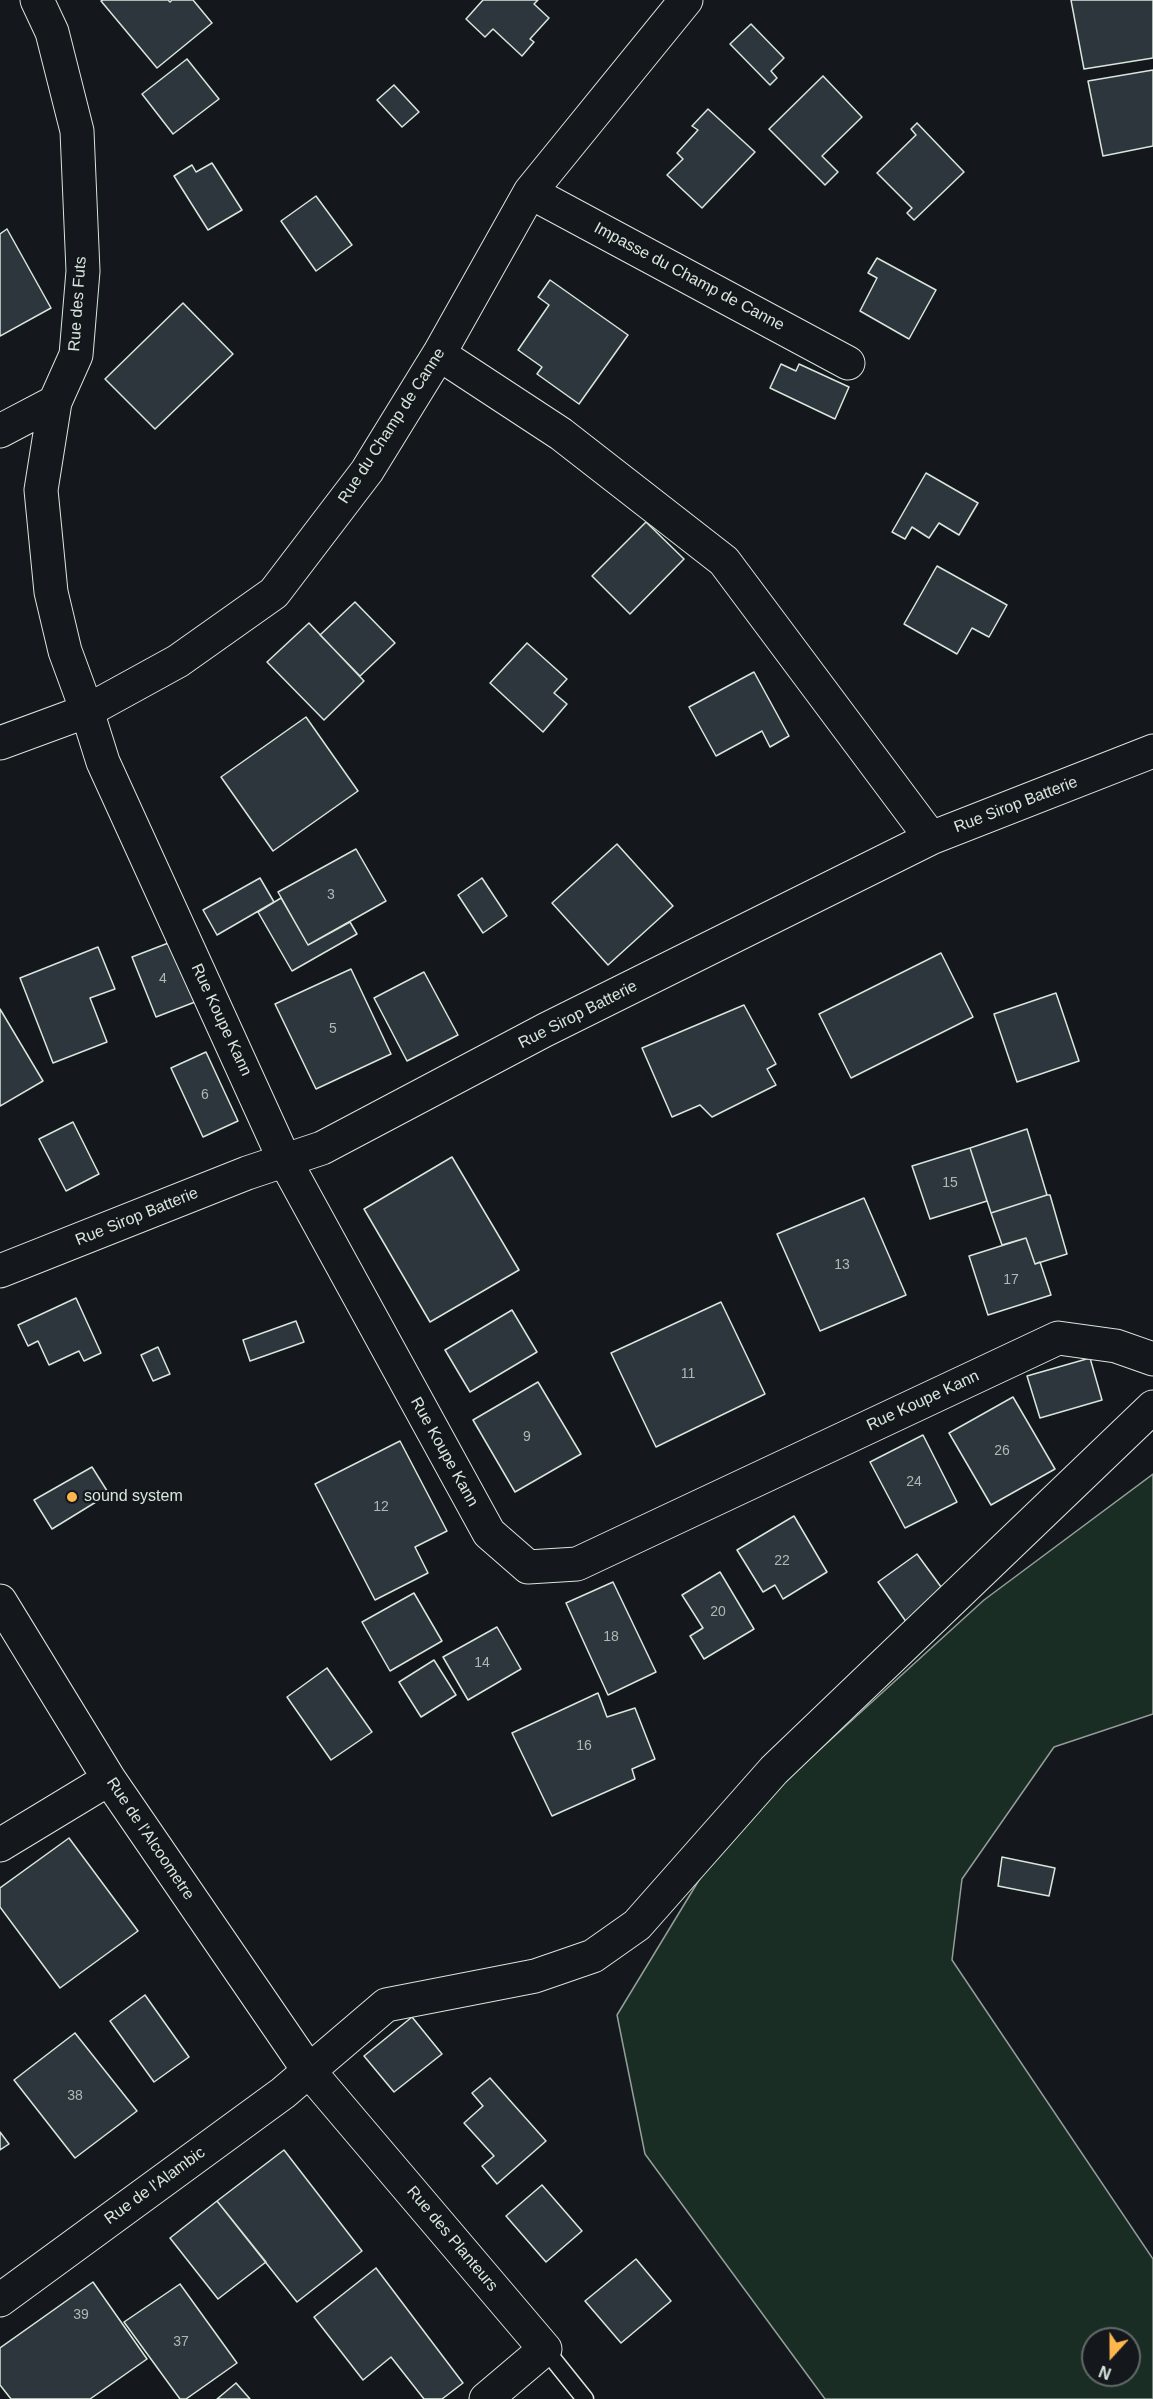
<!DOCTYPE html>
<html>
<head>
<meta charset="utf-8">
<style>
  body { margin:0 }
  #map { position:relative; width:1153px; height:2399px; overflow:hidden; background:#14181c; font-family:Arial,sans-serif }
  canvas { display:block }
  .north { position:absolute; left:1081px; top:2327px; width:60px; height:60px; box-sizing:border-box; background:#14181c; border:2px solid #626a69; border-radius:50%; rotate:201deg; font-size:16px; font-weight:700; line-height:24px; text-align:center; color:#d8e6dc }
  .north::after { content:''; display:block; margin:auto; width:21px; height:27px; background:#ffb74d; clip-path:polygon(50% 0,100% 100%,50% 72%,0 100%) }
</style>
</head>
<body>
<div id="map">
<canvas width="1153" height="2399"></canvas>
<div class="north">N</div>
</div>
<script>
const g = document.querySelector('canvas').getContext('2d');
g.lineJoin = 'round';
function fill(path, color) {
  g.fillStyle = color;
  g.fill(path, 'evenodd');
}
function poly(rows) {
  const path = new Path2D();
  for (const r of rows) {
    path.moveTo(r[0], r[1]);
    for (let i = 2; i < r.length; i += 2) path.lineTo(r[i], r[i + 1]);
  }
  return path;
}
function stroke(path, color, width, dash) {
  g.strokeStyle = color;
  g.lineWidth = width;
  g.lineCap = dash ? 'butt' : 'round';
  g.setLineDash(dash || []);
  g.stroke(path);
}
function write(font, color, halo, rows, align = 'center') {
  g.font = font + ' Arial,sans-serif';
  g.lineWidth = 4.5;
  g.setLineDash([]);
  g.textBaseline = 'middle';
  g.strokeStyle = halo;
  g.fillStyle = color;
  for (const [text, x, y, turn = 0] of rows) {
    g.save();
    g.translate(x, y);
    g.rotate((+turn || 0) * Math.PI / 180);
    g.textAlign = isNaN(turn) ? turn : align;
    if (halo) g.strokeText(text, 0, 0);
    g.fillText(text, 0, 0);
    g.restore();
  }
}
const green = poly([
  [1153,1474,1153,1714,1054,1747,962,1879,952,1960,1153,2259,1153,2399,825,2399,645,2154,617,2015,727,1834,984,1600,1153,1474],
  [1093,2339,1129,2339,1129,2375,1093,2375,1093,2339]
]);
const building = poly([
  [103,0,168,0,170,2,172,0,193,0,212,23,157,68,101,1,103,0],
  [483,0,538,0,534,4,549,18,530,39,534,42,522,56,493,29,485,37,466,19,483,0],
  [1071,0,1153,0,1153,58,1084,69,1071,0],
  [751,24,784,58,771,71,777,78,770,85,730,44,751,24],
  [187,59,219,99,173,134,142,94,187,59],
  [1153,70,1153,146,1103,156,1088,81,1153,70],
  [823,76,862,117,822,156,838,172,825,185,769,129,823,76],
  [394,85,419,112,402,127,377,100,394,85],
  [708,109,755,152,702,208,667,175,683,159,677,153,698,130,692,126,708,109],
  [917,123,964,172,914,220,907,213,912,208,877,173,916,135,911,129,917,123],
  [212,163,242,210,208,230,174,176,192,165,196,172,212,163],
  [316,196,352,245,316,271,281,221,316,196],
  [7,229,51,308,0,336,0,234,7,229],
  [877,258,936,290,909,339,860,311,877,278,868,273,877,258],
  [550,280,628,335,579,404,537,374,542,367,518,350,549,305,538,297,550,280],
  [183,303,233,354,155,429,105,379,183,303],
  [781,364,796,371,799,364,849,387,835,419,770,388,781,364],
  [926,473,978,503,959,535,939,523,929,538,912,527,905,539,892,532,926,473],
  [646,522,684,559,630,614,592,576,646,522],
  [937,566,1007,605,989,637,972,628,957,654,904,624,937,566],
  [355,602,395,643,360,676,320,635,355,602],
  [309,623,364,681,324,720,267,662,309,623],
  [527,643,567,679,554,693,567,704,543,732,490,683,527,643],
  [754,672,789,736,770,747,762,731,716,756,689,707,754,672],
  [306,717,358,791,273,851,221,777,306,717],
  [617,844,673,906,608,965,552,903,617,844],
  [356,849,386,901,308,945,278,892,356,849],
  [260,878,274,902,217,935,203,910,260,878],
  [482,878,507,916,483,933,458,895,482,878],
  [281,898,308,945,350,922,357,934,292,971,258,912,281,898],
  [171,942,195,1002,156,1017,132,957,171,942],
  [98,947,115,989,90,998,107,1042,53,1063,20,978,98,947],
  [941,953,973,1017,851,1078,819,1014,941,953],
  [351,969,391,1054,316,1089,275,1004,351,969],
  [424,972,458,1035,407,1061,374,998,424,972],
  [1056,993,1079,1061,1017,1082,994,1014,1056,993],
  [744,1005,776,1064,767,1069,776,1085,712,1117,700,1105,672,1117,642,1048,744,1005],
  [0,1009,43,1081,0,1106,0,1009],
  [206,1052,238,1121,203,1137,171,1068,206,1052],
  [73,1122,99,1174,66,1191,39,1139,73,1122],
  [1027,1129,1047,1195,991,1213,970,1148,1027,1129],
  [970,1148,987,1201,930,1219,912,1166,970,1148],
  [452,1157,519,1270,430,1322,364,1209,452,1157],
  [1047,1195,1050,1195,1067,1254,1035,1264,1026,1238,1002,1245,991,1213,1047,1195],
  [864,1198,906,1295,820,1331,777,1234,864,1198],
  [1026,1238,1035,1264,1040,1262,1051,1295,988,1315,969,1256,1026,1238],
  [76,1298,101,1353,84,1361,79,1351,49,1365,38,1341,28,1346,18,1325,76,1298],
  [721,1302,765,1394,656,1447,611,1353,721,1302],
  [512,1310,537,1352,470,1392,445,1350,512,1310],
  [296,1321,304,1342,250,1361,243,1340,296,1321],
  [158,1347,170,1374,153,1381,141,1355,158,1347],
  [1090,1358,1102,1400,1040,1418,1027,1376,1090,1358],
  [538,1382,581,1454,515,1492,473,1420,538,1382],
  [1013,1397,1055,1469,991,1505,949,1433,1013,1397],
  [923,1435,957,1502,905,1528,870,1462,923,1435],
  [400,1441,447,1531,415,1547,428,1573,375,1600,315,1484,400,1441],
  [92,1467,109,1494,52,1529,34,1500,92,1467],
  [794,1516,827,1572,783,1599,775,1585,763,1592,737,1550,794,1516],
  [917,1554,947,1595,907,1623,878,1582,917,1554],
  [720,1572,754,1629,704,1659,690,1636,703,1628,682,1595,720,1572],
  [613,1582,656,1672,608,1695,566,1603,613,1582],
  [414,1593,442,1641,390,1671,362,1622,414,1593],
  [497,1627,521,1669,468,1700,443,1657,497,1627],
  [434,1660,456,1695,421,1717,399,1682,434,1660],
  [327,1668,372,1732,331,1760,287,1697,327,1668],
  [598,1693,607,1717,635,1708,655,1759,632,1769,635,1779,552,1816,512,1733,598,1693],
  [69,1838,138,1931,60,1988,0,1907,0,1888,69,1838],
  [1002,1857,1055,1868,1049,1896,998,1886,1002,1857],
  [145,1995,189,2057,154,2082,110,2021,145,1995],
  [412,2017,442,2054,394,2092,364,2056,412,2017],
  [75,2033,137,2111,75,2158,14,2080,75,2033],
  [490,2078,546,2141,497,2184,482,2166,494,2156,464,2123,483,2106,472,2093,490,2078],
  [0,2132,9,2144,0,2150,0,2132],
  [284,2150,362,2251,297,2302,217,2201,284,2150],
  [542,2185,582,2231,546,2262,506,2216,542,2185],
  [217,2201,266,2262,218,2299,170,2238,217,2201],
  [636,2259,671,2301,621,2343,585,2301,636,2259],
  [376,2268,463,2383,442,2399,424,2399,391,2357,363,2380,314,2317,376,2268],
  [93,2282,147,2359,90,2399,11,2399,0,2385,0,2348,93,2282],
  [180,2284,237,2363,186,2399,180,2399,124,2322,180,2284],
  [236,2383,250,2399,217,2399,236,2383]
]);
const service = poly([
  [545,2349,585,2399]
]);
const minor = poly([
  [37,0,52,32,77,131,83,271,76,355,55,402,41,490,51,592,65,651,87,711,103,762,284,1159,489,1533,528,1567,577,1564,1058,1338,1116,1346,1153,1359],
  [530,192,848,363],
  [439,354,561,434,724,561,931,838],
  [0,431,55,402],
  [0,743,87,711,178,661,274,593,367,471,439,354,530,192,686,0],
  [0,1271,247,1173,322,1148,545,1030,931,838,1153,751],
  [0,1601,109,1779,309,2071,545,2349,486,2399],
  [0,1845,109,1779],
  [0,2300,283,2093,386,2005,535,1976,593,1956,637,1925,774,1770,1153,1407]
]);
const markers = [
  [72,1497,6,"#ffb74d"]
];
const numberNames = [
  ["3",331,895],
  ["4",163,979],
  ["5",333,1029],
  ["6",205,1095],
  ["15",950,1183],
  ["13",842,1265],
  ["17",1011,1280],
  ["11",688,1374],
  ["9",527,1437],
  ["26",1002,1451],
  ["24",914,1482],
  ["12",381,1507],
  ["22",782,1561],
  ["20",718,1612],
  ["18",611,1637],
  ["14",482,1663],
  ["16",584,1746],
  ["38",75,2096],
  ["39",81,2315],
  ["37",181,2342]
];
const streetNames = [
  ["Impasse du Champ de Canne",689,277,28],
  ["Rue des Futs",78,304,-86],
  ["Rue du Champ de Canne",392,426,-57],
  ["Rue Sirop Batterie",1016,805,-21],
  ["Rue Sirop Batterie",578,1015,-27],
  ["Rue Koupe Kann",221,1020,65],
  ["Rue Sirop Batterie",137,1217,-22],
  ["Rue Koupe Kann",923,1401,-25],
  ["Rue Koupe Kann",444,1452,61],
  ["Rue de l'Alcoometre",150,1839,56],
  ["Rue de l'Alambic",155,2186,-36],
  ["Rue des Planteurs",452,2239,50]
];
const poiNames = [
  ["sound system",84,1497]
];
fill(green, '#1a2d24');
stroke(green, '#939e99', 1.5);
fill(building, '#2c363c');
stroke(building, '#d8e6dc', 1.5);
stroke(service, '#d8e6dc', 19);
stroke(minor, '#d8e6dc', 35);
stroke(service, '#14181c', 16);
stroke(minor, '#14181c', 33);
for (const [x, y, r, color] of markers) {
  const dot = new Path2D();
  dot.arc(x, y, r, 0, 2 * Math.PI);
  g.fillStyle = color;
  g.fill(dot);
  stroke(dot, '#14181c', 2);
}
write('14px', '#adbab4', null, numberNames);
write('16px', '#d8e6dc', '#14181c', streetNames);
write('16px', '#d8e6dc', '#14181c', poiNames, 'left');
</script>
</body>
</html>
